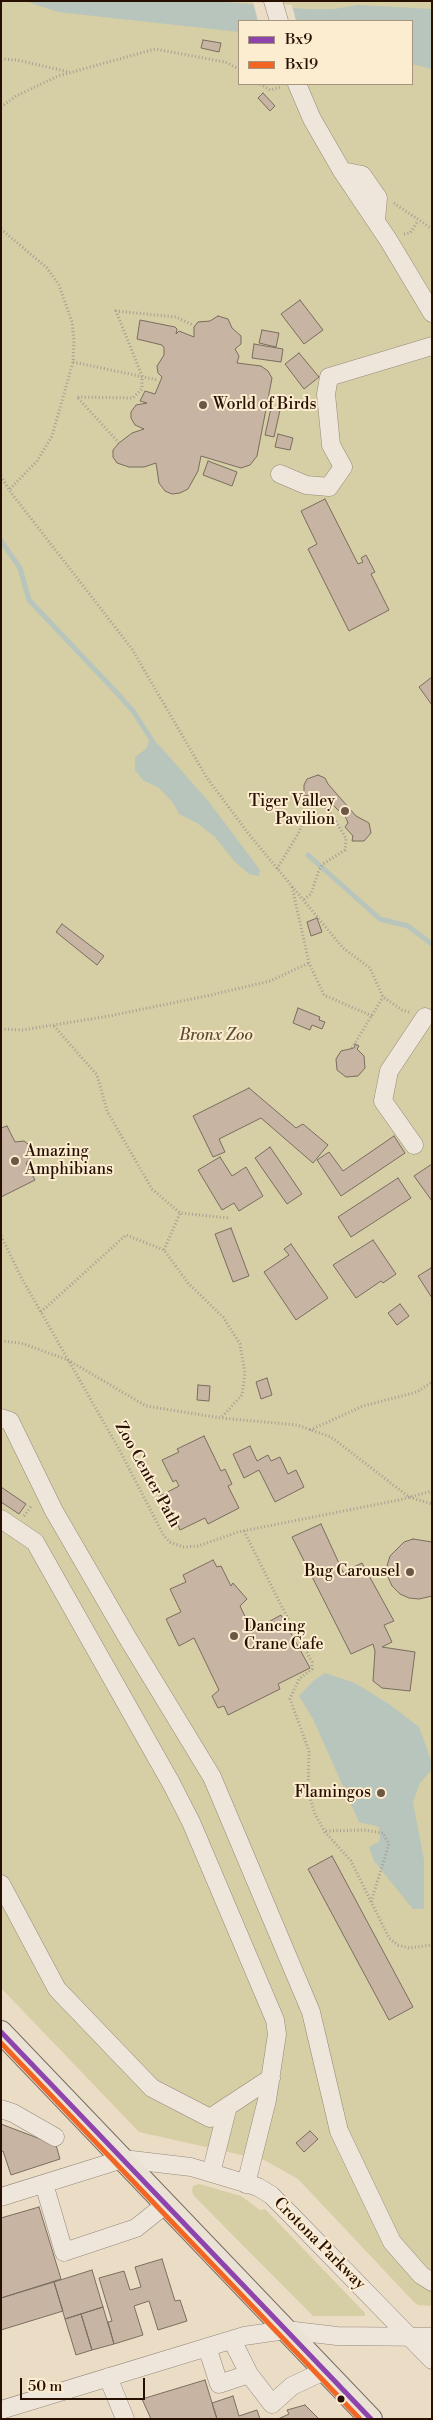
<!DOCTYPE html>
<html>
<head>
<meta charset="utf-8">
<style>
  body { margin:0 }
  #map { position:relative; width:433px; height:2420px; overflow:hidden; background:#ebddc5; font-family:"Libre Bodoni",serif }
  canvas { display:block }
  .frame { position:absolute; inset:0; border:2px solid #270f02; pointer-events:none }
  .legend { position:absolute; left:238px; top:20px; width:175px; height:65px; box-sizing:border-box; background:#fcecd0; border:1px solid #a7947e; margin:0; padding:6px 9px; list-style:none; font-size:15px; color:#270f02 }
  .legend li { display:flex; align-items:center; gap:10px; height:25px }
  .legend b { width:25px; border:1px solid #a7947e }
  .scale { position:absolute; left:20px; top:2378px; width:125px; height:22px; box-sizing:border-box; border:2px solid #270f02; border-top:0; padding-left:6px; font-size:15px; line-height:18px; white-space:nowrap; color:#270f02; -webkit-text-stroke:4px #fcecd0; paint-order:stroke }
</style>
</head>
<body>
<div id="map">
<canvas width="433" height="2420"></canvas>
<div class="frame"></div>
<ul class="legend">
<li><b style="height:6px;background:#8e44ad"></b>Bx9</li>
<li><b style="height:6px;background:#f26522"></b>Bx19</li>
</ul>
<div class="scale">50 m</div>
</div>
<script>
const g = document.querySelector('canvas').getContext('2d');
g.lineJoin = 'round';
function fill(path, color) {
  g.fillStyle = color;
  g.fill(path, 'evenodd');
}
function poly(rows) {
  const path = new Path2D();
  for (const r of rows) {
    path.moveTo(r[0], r[1]);
    for (let i = 2; i < r.length; i += 2) path.lineTo(r[i], r[i + 1]);
  }
  return path;
}
function stroke(path, color, width, dash) {
  g.strokeStyle = color;
  g.lineWidth = width;
  g.lineCap = dash ? 'butt' : 'round';
  g.setLineDash(dash || []);
  g.stroke(path);
}
function write(font, color, halo, rows, align = 'center') {
  g.font = font + ' "Libre Bodoni",serif';
  g.lineWidth = 4;
  g.setLineDash([]);
  g.textBaseline = 'middle';
  g.strokeStyle = halo;
  g.fillStyle = color;
  for (const [text, x, y, turn = 0] of rows) {
    g.save();
    g.translate(x, y);
    g.rotate((+turn || 0) * Math.PI / 180);
    g.textAlign = isNaN(turn) ? turn : align;
    if (halo) g.strokeText(text, 0, 0);
    g.fillText(text, 0, 0);
    g.restore();
  }
}
const green = poly([
  [1,1,432,1,432,2306,418,2305,413,2301,298,2179,264,2160,139,2132,1,1988],
  [239,21,412,21,412,84,239,84],
  [199,2184,241,2196,260,2210,265,2209,365,2313,365,2316,313,2316,194,2196,192,2191,193,2186]
]);
const water = poly([
  [25,1,213,1,307,9,334,9,358,5,432,9,432,69,412,64,412,21,239,21,239,32,58,12],
  [150,738,159,745,209,802,260,870,259,876,249,874,235,862,215,837,197,823,179,814,173,803,159,788,143,780,135,770,135,757,146,749],
  [325,1673,355,1683,389,1704,419,1727,432,1763,432,1769,420,1783,413,1802,424,1860,424,1909,413,1909,374,1861,369,1847,380,1841,379,1827,359,1822,313,1719,299,1696,313,1681]
]);
const pier = poly([
  [253,2,292,5,296,21,258,21]
]);
const stream = poly([
  [1,541,20,568,29,600,117,693,133,711,153,742],
  [308,855,380,919,408,926,432,944]
]);
const building = poly([
  [203,40,221,43,219,52,201,48,203,40],
  [263,93,275,106,270,111,258,98,263,93],
  [300,300,323,330,304,344,281,314,300,300],
  [218,316,228,319,232,328,241,336,241,344,235,349,239,356,237,363,261,366,268,371,272,378,257,456,250,465,241,468,201,456,198,471,188,489,180,493,172,494,165,491,159,483,156,463,144,467,129,467,117,463,113,457,113,450,119,443,132,433,144,429,135,425,131,418,131,412,136,405,147,403,140,401,145,391,155,394,162,377,158,373,157,366,164,355,164,348,162,345,137,339,140,320,175,327,177,329,176,334,179,331,194,337,194,327,198,322,210,321,218,316],
  [262,330,279,333,276,347,259,343,262,330],
  [254,344,283,349,281,362,252,358,254,344],
  [299,353,319,377,304,389,285,364,299,353],
  [271,408,280,410,274,437,265,435,271,408],
  [278,434,293,438,290,450,275,447,278,434],
  [208,461,237,472,232,486,203,475,208,461],
  [325,499,358,564,363,562,361,558,366,555,375,572,371,574,389,610,349,631,308,549,317,544,301,511,325,499],
  [432,677,432,705,419,687,432,677],
  [318,775,325,778,328,784,356,816,369,823,371,833,364,841,352,841,353,836,345,827,348,823,346,818,327,799,325,800,316,795,314,798,309,795,304,796,304,785,307,779,318,775],
  [317,918,322,932,311,936,307,922,317,918],
  [62,924,104,956,97,965,56,932,62,924],
  [298,1008,320,1017,319,1020,325,1022,322,1029,312,1025,310,1030,293,1023,298,1008],
  [355,1044,359,1046,357,1049,364,1056,365,1068,358,1076,346,1077,337,1070,336,1059,341,1051,354,1048,355,1044],
  [249,1088,296,1128,303,1124,328,1145,313,1163,261,1118,219,1139,225,1152,213,1157,193,1116,249,1088],
  [7,1126,15,1142,24,1141,32,1147,33,1155,26,1163,35,1180,1,1197,1,1128,7,1126],
  [394,1136,405,1153,341,1196,317,1160,329,1152,343,1171,394,1136],
  [270,1147,302,1194,287,1204,255,1158,270,1147],
  [220,1157,232,1176,246,1167,263,1196,239,1211,234,1203,222,1210,198,1170,220,1157],
  [432,1164,432,1201,414,1176,432,1164],
  [398,1178,411,1198,351,1237,338,1217,398,1178],
  [231,1228,249,1276,233,1282,215,1234,231,1228],
  [373,1240,396,1274,383,1283,381,1281,356,1298,333,1265,373,1240],
  [291,1244,328,1298,296,1320,264,1272,289,1255,284,1249,291,1244],
  [431,1268,432,1269,432,1298,418,1276,431,1268],
  [400,1304,409,1316,397,1325,388,1313,400,1304],
  [267,1378,272,1395,261,1399,256,1382,267,1378],
  [198,1385,210,1386,209,1401,197,1400,198,1385],
  [204,1436,221,1471,225,1469,232,1484,228,1486,239,1508,208,1524,205,1518,180,1530,178,1525,175,1526,160,1496,179,1486,176,1480,173,1482,162,1460,179,1452,177,1449,204,1436],
  [250,1446,257,1461,268,1455,271,1461,280,1457,288,1474,296,1470,304,1487,275,1502,259,1470,244,1478,233,1454,250,1446],
  [1,1487,26,1504,19,1514,1,1502,1,1487],
  [321,1524,343,1572,362,1563,394,1621,384,1625,392,1642,382,1647,415,1652,410,1691,382,1688,373,1681,375,1651,373,1644,351,1654,292,1537,321,1524],
  [413,1539,432,1542,432,1596,419,1599,409,1598,400,1594,392,1586,388,1577,387,1566,390,1556,404,1542,413,1539],
  [213,1560,217,1567,221,1566,231,1586,233,1583,247,1599,240,1606,252,1631,281,1615,310,1668,278,1684,280,1689,228,1715,224,1706,218,1708,212,1696,219,1690,194,1638,179,1646,166,1619,181,1612,170,1589,186,1582,183,1575,213,1560],
  [332,1856,413,2007,389,2020,308,1869,332,1856],
  [1,2124,56,2145,60,2159,11,2175,3,2151,1,2152,1,2124],
  [310,2131,318,2139,304,2152,296,2143,310,2131],
  [39,2207,61,2279,1,2298,1,2218,39,2207],
  [162,2259,175,2301,180,2300,187,2321,158,2330,149,2301,134,2306,143,2335,114,2344,108,2322,112,2321,99,2278,124,2271,130,2290,141,2287,135,2267,162,2259],
  [92,2270,103,2307,65,2319,54,2282,92,2270],
  [54,2282,63,2311,1,2330,1,2298,54,2282],
  [103,2307,114,2344,92,2350,81,2314,103,2307],
  [81,2314,92,2350,76,2355,65,2319,81,2314],
  [205,2380,217,2419,151,2419,142,2399,205,2380],
  [233,2396,239,2416,257,2410,260,2419,217,2419,212,2403,233,2396],
  [305,2405,319,2419,278,2419,289,2414,287,2410,305,2405]
]);
const path = poly([
  [1,59,17,60,69,72],
  [260,84,270,90,281,87],
  [1,107,16,96,58,76,155,49,225,62,239,69],
  [394,203,432,229],
  [1,229,47,268,59,285,72,322,74,341,73,362,52,436,37,461,9,490],
  [404,234,410,233,418,221],
  [73,362,158,380],
  [119,443,77,397,133,398,142,389,142,376,116,311,176,317,193,325],
  [1,476,9,490,132,649,207,778,248,833,343,948,370,968,383,997,402,1010,409,1012],
  [277,869,299,832,309,806,316,801,328,809,346,838,345,850,323,864,319,870,311,894,303,900],
  [292,887,309,963,324,995,372,1016],
  [54,1026,97,1075,107,1111,152,1189,180,1213,228,1218],
  [1,1029,23,1030,109,1016,211,995,270,981,309,963],
  [352,1048,383,997],
  [1,1236,21,1277,120,1451,164,1536,170,1542,183,1547,198,1546,238,1532,399,1500,432,1491],
  [164,1250,180,1213],
  [41,1312,126,1235,164,1250,188,1283,223,1317,240,1344,245,1373,242,1395,221,1418],
  [1,1341,21,1343,68,1360,146,1406,221,1418,297,1425,331,1437,409,1497,432,1504],
  [310,1430,363,1406,417,1392,432,1382],
  [24,1516,32,1505],
  [244,1531,282,1607,312,1662,312,1669,299,1679,290,1699,309,1751,308,1791,315,1814,325,1832,351,1861,389,1938,398,1945,409,1948,432,1945],
  [326,1831,364,1830,383,1833,389,1844,371,1902]
]);
const minor = poly([
  [273,1,279,21],
  [297,84,312,119,342,171,389,241,432,313],
  [342,171,362,175,378,198,376,220],
  [280,474,306,485,329,487,343,467,331,445,326,394,329,377,432,346],
  [414,1145,383,1101,389,1071,425,1017],
  [1,1418,10,1421,54,1511,127,1637,212,1777,311,2012,339,2131,392,2242,421,2275,432,2282],
  [1,1519,35,1542,171,1783,191,1822,275,2020,277,2034,267,2100,246,2184],
  [1,1884,57,1989,152,2088,210,2118,271,2078],
  [1,2109,13,2113,55,2137],
  [211,2173,228,2106],
  [44,2184,64,2252,136,2228,166,2204],
  [1,2197,123,2159,191,2167,258,2187,271,2195,290,2214,432,2360],
  [232,2340,249,2374,272,2404,292,2386,324,2371],
  [207,2347,219,2384,249,2374],
  [108,2377,125,2419],
  [1,2410,244,2336,286,2330,337,2336,432,2337]
]);
const major = poly([
  [1,2032,371,2419]
]);
const bus1 = poly([
  [1,2032,371,2419]
]);
const bus2 = poly([
  [1,2043,360,2419]
]);
const markers = [
  [203,405,5,"#6c5746"],
  [345,811,5,"#6c5746"],
  [15,1161,5,"#6c5746"],
  [410,1572,5,"#6c5746"],
  [234,1636,5,"#6c5746"],
  [381,1793,5,"#6c5746"],
  [341,2399,4.5,"#270f02"]
];
const poiNames = [
  ["World of Birds",213,405],
  ["Tiger Valley",335,802,"right"],
  ["Pavilion",335,820,"right"],
  ["Amazing",25,1152],
  ["Amphibians",25,1170],
  ["Bug Carousel",400,1572,"right"],
  ["Dancing",244,1627],
  ["Crane Cafe",244,1645],
  ["Flamingos",371,1793,"right"]
];
const parkNames = [
  ["Bronx Zoo",216,1036]
];
const streetNames = [
  ["Zoo Center Path",147,1475,61],
  ["Crotona Parkway",319,2244,45]
];
fill(green, '#d6cea4');
fill(water, '#b8c5bc');
fill(pier, '#ebddc5');
stroke(stream, '#b8c5bc', 5);
fill(building, '#c8b4a2');
stroke(building, '#796e60', 1);
stroke(minor, '#94897b', 19);
stroke(major, '#796e60', 24);
stroke(path, '#a69e94', 3, [1, 2.5]);
stroke(minor, '#eee6da', 18);
stroke(major, '#eae2d4', 22);
stroke(bus1, '#8e44ad', 5);
stroke(bus2, '#f26522', 5);
for (const [x, y, r, color] of markers) {
  const dot = new Path2D();
  dot.arc(x, y, r, 0, 2 * Math.PI);
  g.fillStyle = color;
  g.fill(dot);
  stroke(dot, '#fcecd0', 2);
}
write('16px', '#270f02', '#fcecd0', poiNames, 'left');
write('italic 16px', '#5e4d31', '#fcecd0', parkNames);
write('16px', '#270f02', '#fcecd0', streetNames);
</script>
</body>
</html>
